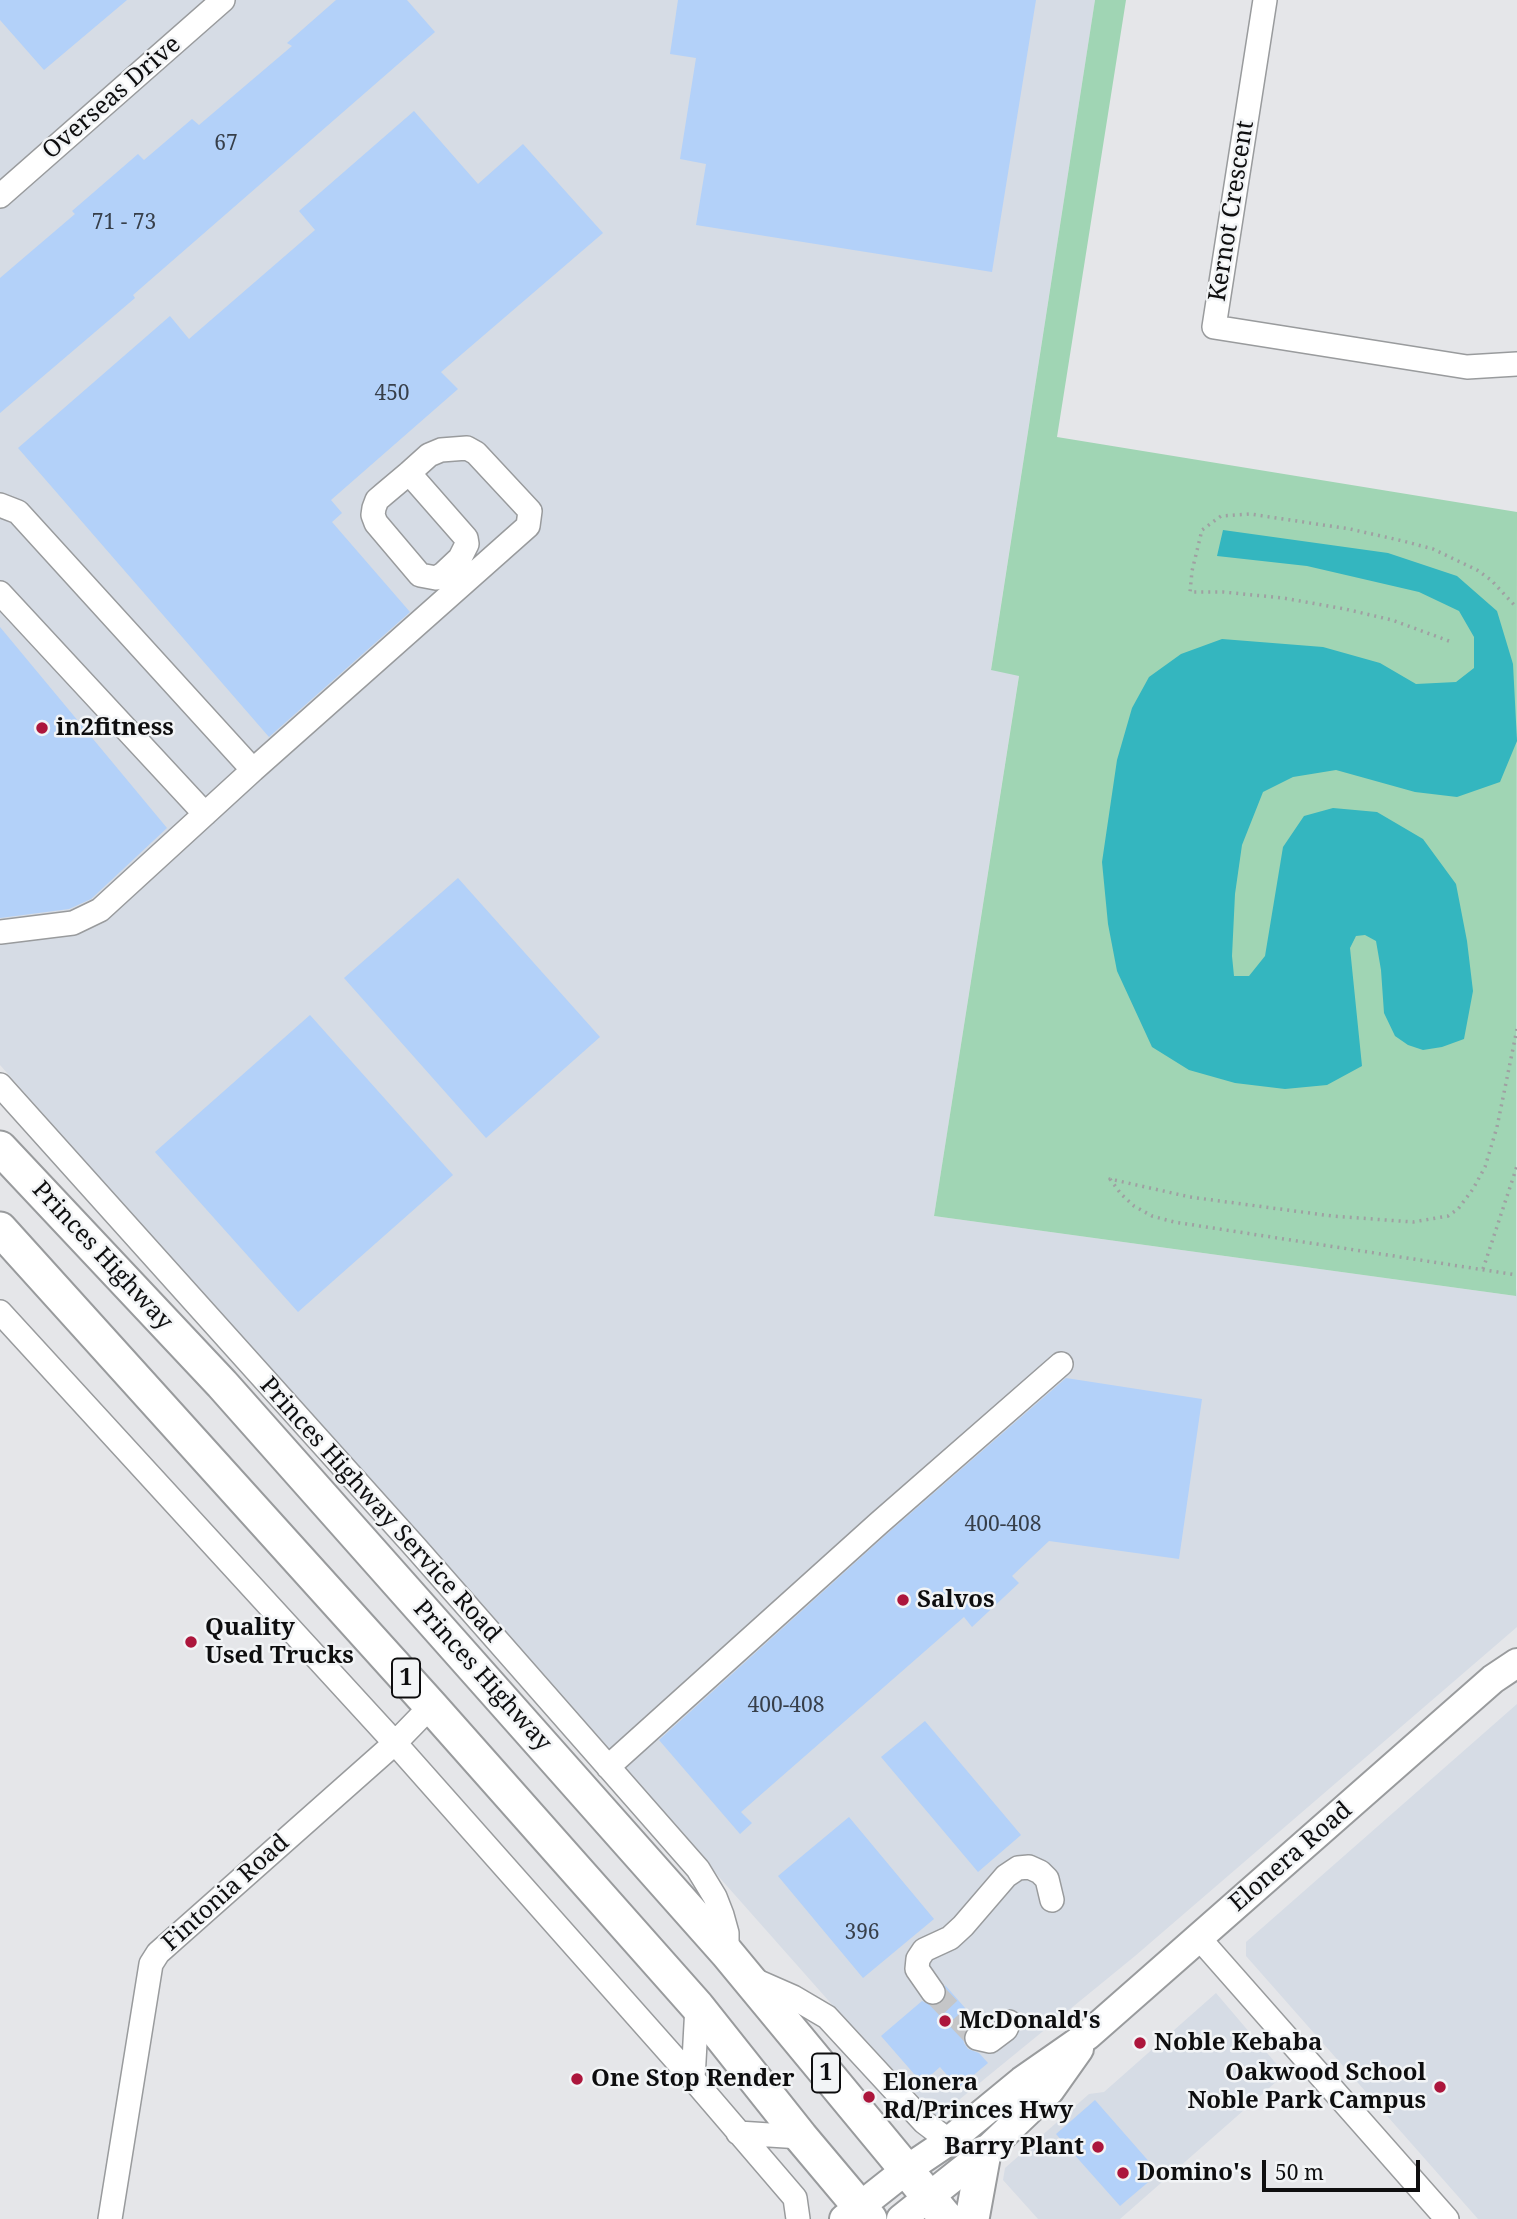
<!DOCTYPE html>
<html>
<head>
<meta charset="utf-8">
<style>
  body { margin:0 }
  #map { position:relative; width:1517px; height:2219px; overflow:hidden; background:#e5e6e9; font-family:"Noto Serif",serif }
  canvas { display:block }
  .scale { position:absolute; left:1262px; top:2160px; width:158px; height:32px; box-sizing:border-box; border:4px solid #0e0e0f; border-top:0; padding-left:9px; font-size:21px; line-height:24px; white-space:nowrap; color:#0e0e0f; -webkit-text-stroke:5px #f2f4f6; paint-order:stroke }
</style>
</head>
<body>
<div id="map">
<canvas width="1517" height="2219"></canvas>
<div class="scale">50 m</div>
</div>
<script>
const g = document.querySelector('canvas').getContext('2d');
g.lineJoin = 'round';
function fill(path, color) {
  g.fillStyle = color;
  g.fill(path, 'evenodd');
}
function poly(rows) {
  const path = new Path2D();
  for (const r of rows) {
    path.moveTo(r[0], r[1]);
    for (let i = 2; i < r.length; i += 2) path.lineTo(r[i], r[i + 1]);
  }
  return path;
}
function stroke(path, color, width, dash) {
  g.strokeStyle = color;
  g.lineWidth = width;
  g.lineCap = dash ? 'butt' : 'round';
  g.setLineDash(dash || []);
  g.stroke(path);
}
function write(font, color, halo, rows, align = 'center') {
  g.font = font + ' "Noto Serif",serif';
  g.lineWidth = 5;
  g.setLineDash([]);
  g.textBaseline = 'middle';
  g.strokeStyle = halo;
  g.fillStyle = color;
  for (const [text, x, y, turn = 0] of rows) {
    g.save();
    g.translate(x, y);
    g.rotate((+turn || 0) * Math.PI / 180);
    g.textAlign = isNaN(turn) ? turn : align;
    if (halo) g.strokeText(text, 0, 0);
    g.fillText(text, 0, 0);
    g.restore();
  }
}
const built = poly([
  [0,0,1095,0,991,669,1019,675,934,1216,1516,1296,1517,1288,1517,1627,1135,1956,938,2117,835,2008,0,1065],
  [1517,1704,1517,2219,1478,2219,1246,1956,1246,1942],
  [1216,1993,1285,2074,1120,2219,1038,2219,1003,2180,1005,2168,1089,2094,1104,2092]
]);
const green = poly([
  [1095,0,1126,0,1057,437,1517,512,1516,1296,934,1216,1019,676,991,670]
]);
const water = poly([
  [1223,530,1388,553,1457,576,1497,611,1513,664,1517,741,1500,782,1457,797,1415,792,1336,770,1293,777,1263,792,1242,845,1235,894,1232,956,1234,976,1249,976,1265,956,1283,847,1304,816,1333,808,1377,812,1423,839,1456,884,1467,941,1473,991,1464,1039,1442,1047,1423,1050,1408,1045,1395,1036,1384,1013,1381,970,1376,941,1365,935,1356,936,1350,948,1362,1066,1327,1085,1285,1089,1235,1083,1189,1070,1152,1047,1117,971,1108,924,1102,862,1117,760,1132,708,1149,677,1181,654,1222,639,1323,647,1380,663,1416,684,1456,682,1474,668,1474,637,1459,611,1419,592,1307,566,1217,556]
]);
const building = poly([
  [0,0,127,0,44,70,0,20],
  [336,0,407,0,435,32,133,295,135,298,0,413,0,278,75,214,72,211,138,154,144,160,192,119,199,125,292,46,287,43],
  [678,0,1036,0,992,272,696,225,706,164,680,159,696,58,670,54],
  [414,111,478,184,523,144,603,233,441,372,458,389,331,500,342,513,332,522,410,612,269,737,18,448,170,316,189,339,315,230,299,211],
  [0,627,167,828,91,899,69,909,0,918],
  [458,878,600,1037,486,1138,344,978],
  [310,1015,453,1175,298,1312,155,1152],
  [1066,1378,1202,1399,1179,1559,1049,1541,1012,1576,1019,1583,972,1627,964,1617,741,1812,752,1823,740,1834,659,1740,888,1533],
  [925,1721,1021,1835,978,1872,881,1757],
  [849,1817,934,1919,863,1978,778,1876],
  [945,1985,979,2024,972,2025,966,2029,963,2036,964,2043,968,2049,979,2053,988,2063,958,2088,940,2067,922,2083,881,2036,922,2001,933,2006,942,2003,946,1997],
  [1095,2100,1159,2173,1120,2206,1056,2134]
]);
const minorTunnel = poly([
  [933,1992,977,2038]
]);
const path = poly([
  [1449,641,1392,620,1345,609,1283,598,1223,592,1190,592,1192,571,1202,530,1221,516,1250,514,1350,529,1403,541,1433,549,1477,570,1491,580,1517,608],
  [1517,1029,1497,1127,1485,1167,1473,1189,1458,1209,1448,1216,1413,1222,1332,1216,1190,1197,1110,1179,1121,1194,1134,1206,1152,1216,1174,1222,1517,1275],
  [1483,1269,1517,1166]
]);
const minor = poly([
  [1265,0,1214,327,1467,367,1517,364],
  [0,196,223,0],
  [0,505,18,512,253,770,100,910,73,923,0,932],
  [0,593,205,814],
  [253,770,528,526,530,511,476,453,467,448,441,450,429,455,409,473,384,494,377,500,374,508,373,515,376,523,420,575,436,578,443,574,460,558,467,544,466,538,409,473],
  [0,1085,416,1548,698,1869,715,1897,722,1915,727,1933,727,1953],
  [0,1312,395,1743,693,2079,795,2198,798,2219],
  [608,1767,879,1523,1061,1364],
  [1199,1938,1447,2219],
  [752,1979,793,1997,827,2017,924,2122,949,2141],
  [933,1992,917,1969,918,1959,924,1950,950,1938,963,1926,1006,1876,1018,1868,1029,1867,1040,1872,1047,1879,1052,1900],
  [977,2038,990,2041,1006,2029,1009,2022],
  [693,2079,697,2006],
  [738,2133,801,2137],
  [110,2219,151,1964,158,1953,395,1743,431,1706]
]);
const major = poly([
  [844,2219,906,2170,949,2141,1022,2081,1088,2035,1493,1679,1517,1663],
  [901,2219,984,2153,1050,2090,1079,2049]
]);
const highway = poly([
  [0,1148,222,1384,727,1953,947,2219],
  [0,1229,431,1706,697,2006,801,2137,870,2219],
  [972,2219,984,2153]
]);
const markers = [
  [42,728,7,"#ac163c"],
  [903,1600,7,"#ac163c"],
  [191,1642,7,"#ac163c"],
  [945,2021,7,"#ac163c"],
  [1140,2043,7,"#ac163c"],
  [577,2079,7,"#ac163c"],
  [1440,2087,7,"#ac163c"],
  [869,2097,7,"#ac163c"],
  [1098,2147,7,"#ac163c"],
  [1123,2173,7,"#ac163c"]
];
const numberNames = [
  ["67",226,144],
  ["71 - 73",124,223],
  ["450",392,394],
  ["400-408",1003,1525],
  ["400-408",786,1706],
  ["396",862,1933]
];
const shields = [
  [406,1678,28],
  [826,2073,28]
];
const shieldNames = [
  ["1",406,1678],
  ["1",826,2073]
];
const streetNames = [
  ["Overseas Drive",112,98,-41],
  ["Kernot Crescent",1232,211,-81],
  ["Princes Highway",102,1256,47],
  ["Princes Highway Service Road",380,1510,48],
  ["Princes Highway",482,1676,48],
  ["Elonera Road",1291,1857,-41],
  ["Fintonia Road",226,1893,-42]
];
const poiNames = [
  ["in2fitness",56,728],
  ["Salvos",917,1600],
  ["Quality",205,1628],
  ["Used Trucks",205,1656],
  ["McDonald's",959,2021],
  ["Noble Kebaba",1154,2043],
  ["Oakwood School",1426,2073,"right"],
  ["Noble Park Campus",1426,2101,"right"],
  ["One Stop Render",591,2079],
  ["Elonera",883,2083],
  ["Rd/Princes Hwy",883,2111],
  ["Barry Plant",1084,2147,"right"],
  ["Domino's",1137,2173]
];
fill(built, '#d6dce5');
fill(green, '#a0d5b4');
fill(water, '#34b6bf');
fill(building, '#b3d1f9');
stroke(minorTunnel, '#c5c6c8', 23, [23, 11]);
stroke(minor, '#999b9d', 26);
stroke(major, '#999b9d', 32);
stroke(highway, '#999b9d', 37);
stroke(path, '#9fa0a2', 3.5, [2, 5]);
stroke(minor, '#fff', 23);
stroke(major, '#fff', 28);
stroke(highway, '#fff', 33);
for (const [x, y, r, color] of markers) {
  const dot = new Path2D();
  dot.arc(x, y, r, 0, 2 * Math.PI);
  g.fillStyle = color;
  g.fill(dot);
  stroke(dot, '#f2f4f6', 2.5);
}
write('21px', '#373f4a', null, numberNames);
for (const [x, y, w] of shields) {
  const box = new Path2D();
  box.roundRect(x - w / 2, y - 19.5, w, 39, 5);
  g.fillStyle = '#f2f4f6';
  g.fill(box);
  stroke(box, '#0e0e0f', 2);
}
write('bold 23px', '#0e0e0f', null, shieldNames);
write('24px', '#0e0e0f', '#f2f4f6', streetNames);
write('bold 24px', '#0e0e0f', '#f2f4f6', poiNames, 'left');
</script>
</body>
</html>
